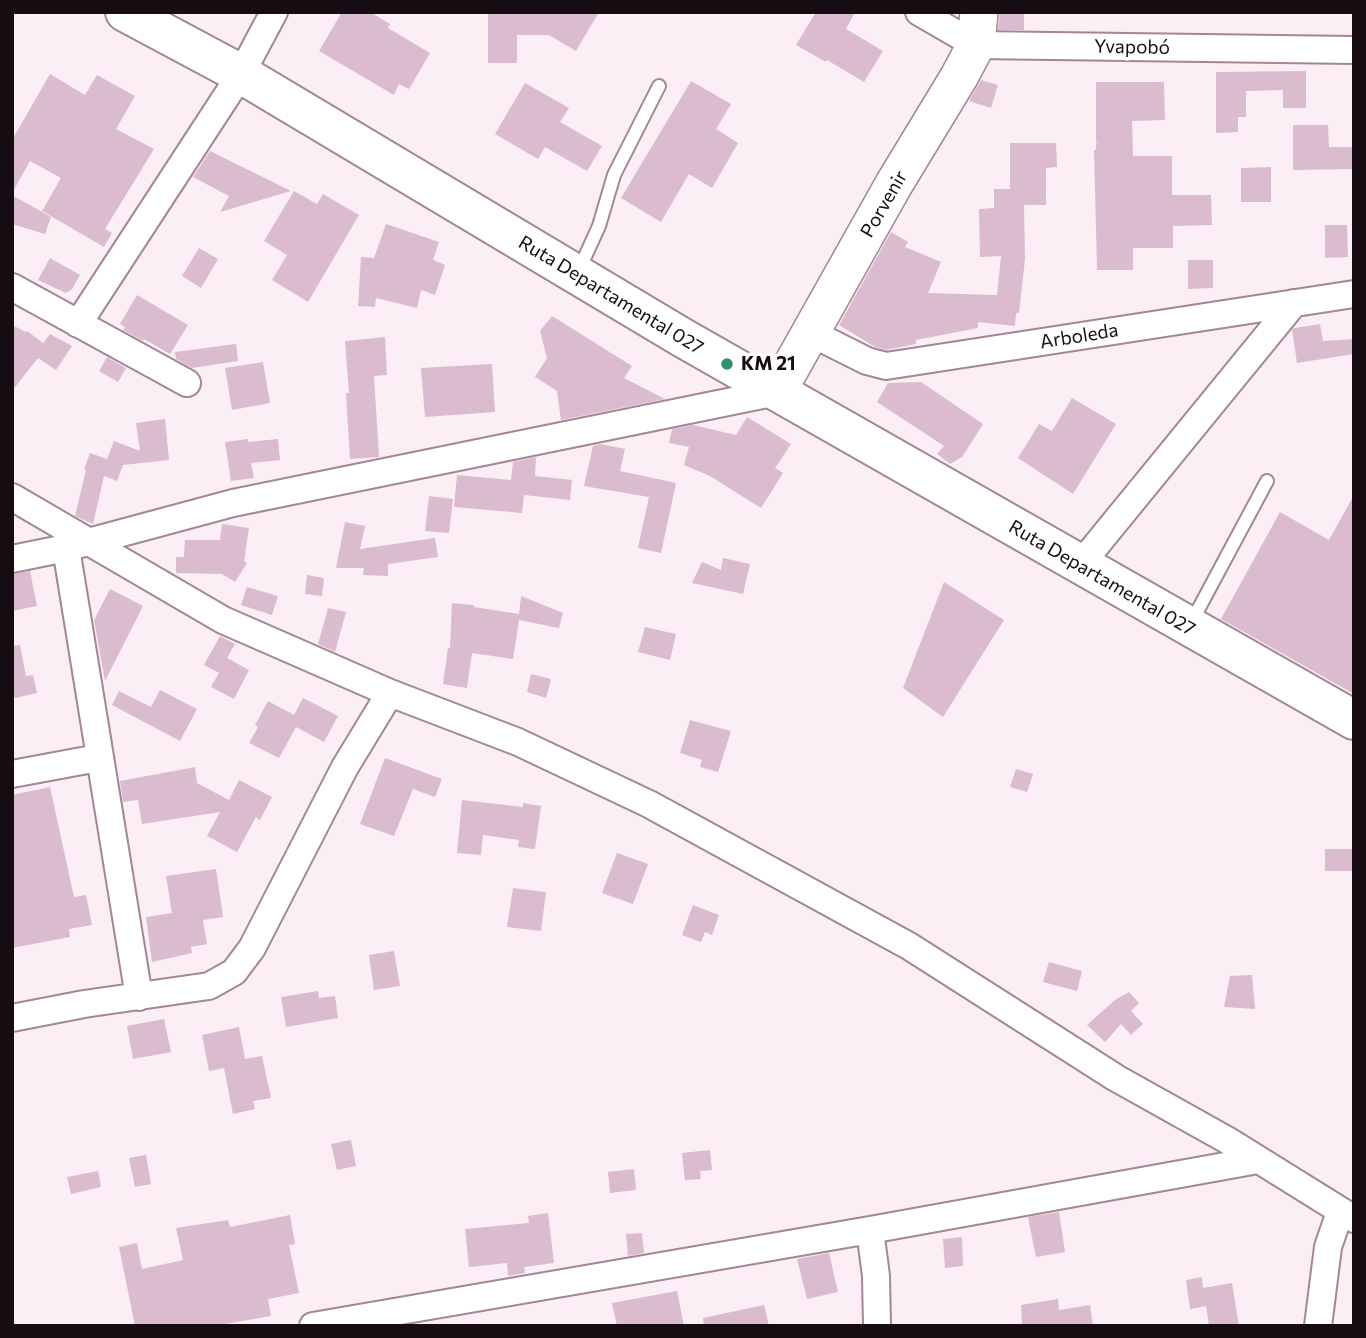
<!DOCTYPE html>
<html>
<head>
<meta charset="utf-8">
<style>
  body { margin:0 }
  #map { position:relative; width:1366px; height:1338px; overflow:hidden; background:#fbeef5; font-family:Commissioner,sans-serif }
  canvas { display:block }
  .frame { position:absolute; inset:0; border:14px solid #160c12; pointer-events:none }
</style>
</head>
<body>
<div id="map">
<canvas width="1366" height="1338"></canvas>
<div class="frame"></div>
</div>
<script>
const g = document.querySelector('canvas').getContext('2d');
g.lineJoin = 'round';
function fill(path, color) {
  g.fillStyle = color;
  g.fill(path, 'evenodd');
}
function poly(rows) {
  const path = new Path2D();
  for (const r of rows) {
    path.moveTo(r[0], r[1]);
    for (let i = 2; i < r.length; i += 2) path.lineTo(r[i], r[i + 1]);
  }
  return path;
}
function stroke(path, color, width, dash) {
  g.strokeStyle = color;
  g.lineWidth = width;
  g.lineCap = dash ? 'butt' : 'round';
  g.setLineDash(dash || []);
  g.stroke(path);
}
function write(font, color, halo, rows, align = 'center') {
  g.font = font + ' Commissioner,sans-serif';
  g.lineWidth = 7;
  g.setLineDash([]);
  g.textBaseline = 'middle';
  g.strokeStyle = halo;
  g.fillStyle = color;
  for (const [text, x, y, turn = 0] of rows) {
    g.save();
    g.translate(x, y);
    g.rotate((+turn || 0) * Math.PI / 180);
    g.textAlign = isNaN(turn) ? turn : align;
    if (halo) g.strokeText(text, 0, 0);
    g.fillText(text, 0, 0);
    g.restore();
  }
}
const building = poly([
  [342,12,370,12,390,24,388,28,430,53,409,89,399,84,394,95,319,51],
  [488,12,599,12,576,51,549,35,517,35,517,63,488,63],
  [816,12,855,12,846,29,883,51,864,82,827,60,826,62,796,45],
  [1000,12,1024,12,1024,30,998,30],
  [1306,71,1306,108,1283,108,1283,90,1246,91,1246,117,1238,117,1238,132,1216,133,1216,72],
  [50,74,85,95,97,75,135,96,116,129,154,149,105,229,112,233,104,247,42,211,61,178,30,161,12,193,12,140],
  [981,80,998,85,991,108,969,101],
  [691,81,731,104,716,129,738,143,712,188,689,174,661,222,621,198],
  [1096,82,1164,82,1165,120,1132,121,1133,156,1172,156,1172,195,1211,195,1212,225,1173,226,1173,248,1133,248,1133,270,1097,270,1094,150,1096,150,1096,143,1099,143,1096,142],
  [525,83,569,108,560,122,602,146,587,171,545,147,538,159,495,134],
  [1293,125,1328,125,1329,147,1354,147,1354,169,1293,170],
  [1010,143,1056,143,1057,167,1046,168,1046,205,1024,205,1025,259,1019,313,1016,313,1015,326,978,322,978,328,916,340,916,344,886,350,875,347,839,325,891,232,908,242,905,247,941,262,928,293,997,295,1001,256,980,257,979,209,994,208,994,189,1010,189],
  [210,151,291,191,220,212,229,196,193,177],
  [1271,167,1271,202,1241,202,1241,168],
  [294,191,317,204,323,194,359,215,308,302,272,280,287,255,264,241],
  [12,195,51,217,45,234,12,224],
  [386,224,439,242,433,260,445,265,435,295,421,290,417,308,376,298,375,307,358,306,361,257,374,258],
  [1325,225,1347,225,1348,257,1325,258],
  [199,248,218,259,201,288,182,276],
  [50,258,80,275,72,289,66,293,38,280],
  [1188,260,1213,260,1213,288,1188,289],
  [137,295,188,325,170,354,144,339,143,341,123,330,125,327,120,324],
  [552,316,632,366,624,378,665,399,561,420,557,391,535,377,547,358,540,331],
  [1320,324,1323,341,1354,339,1354,354,1297,363,1292,330,1294,328],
  [12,325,26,332,27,331,43,343,50,334,72,346,56,370,38,358,12,391],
  [385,337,387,375,374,376,379,457,350,459,346,393,349,393,345,341],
  [236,344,238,361,192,368,176,359,175,352],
  [107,357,126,368,118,382,99,371],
  [263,362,270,403,232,410,225,368],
  [492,364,495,412,425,417,421,368],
  [921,382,983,424,962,457,950,464,937,454,944,446,877,402,888,383],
  [1072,398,1116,424,1073,494,1018,458,1039,424,1052,431],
  [747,417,791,444,775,468,783,473,761,508,710,476,684,465,689,447,669,443,672,429,693,425,736,435],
  [165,419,169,460,123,465,117,481,104,476,93,524,75,516,86,470,84,469,90,453,107,459,114,441,140,451,136,423],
  [248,439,248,442,278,439,280,460,251,463,254,478,231,481,225,442],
  [600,444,625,449,620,471,676,483,661,553,638,548,649,497,584,486,593,446],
  [536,457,535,476,572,480,570,500,524,495,522,513,454,507,457,475,511,480,513,462],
  [1354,495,1354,694,1221,619,1280,512,1329,540],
  [429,496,453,499,449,533,425,531],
  [345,522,365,526,360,549,435,538,438,557,388,564,388,576,363,575,364,568,336,568],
  [222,524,249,528,244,561,247,563,235,582,222,574,176,573,176,557,184,557,185,540,220,540],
  [723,558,750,564,743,594,692,583,702,562,721,570],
  [30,571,37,606,12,611,12,574],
  [307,575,324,578,322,596,305,594],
  [944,582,1004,620,943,717,903,688],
  [247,587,278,596,272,615,241,605],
  [110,589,143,606,105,681,94,620],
  [521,596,563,613,559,628,519,620,513,659,472,653,467,688,443,684,448,648,450,648,452,603,474,605,474,607,519,614],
  [328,608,346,612,335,652,318,644],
  [645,627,676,634,670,660,638,652],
  [220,636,235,644,227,658,249,670,234,699,211,687,219,673,204,665],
  [20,645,26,676,33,675,37,693,15,698,12,697,12,646],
  [531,674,551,679,546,698,527,692],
  [160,690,197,709,180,741,112,705,119,691,151,707],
  [303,698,338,716,324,742,296,727,279,758,249,743,258,727,255,725,268,701,294,715],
  [690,720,731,731,718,772,700,767,702,760,680,753],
  [385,758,442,779,435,797,413,789,394,836,360,824],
  [195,767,197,783,229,800,239,780,272,797,260,820,256,817,237,852,207,836,220,812,142,824,138,800,123,802,120,781],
  [1016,769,1033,774,1027,792,1010,787],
  [50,787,74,897,86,895,92,925,69,929,70,937,12,948,12,795],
  [462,800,523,807,523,803,541,806,535,849,518,847,519,840,483,835,481,855,457,853],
  [1325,849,1354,849,1354,871,1325,871],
  [617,853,648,864,633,904,602,893],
  [216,869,223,917,203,920,207,944,191,947,192,953,152,962,146,917,172,913,166,876],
  [513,888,546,892,541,931,507,927],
  [693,905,719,915,712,935,705,932,701,942,682,935],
  [394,951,400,986,374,990,369,955],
  [1049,962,1082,971,1077,991,1043,982],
  [1252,975,1255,1009,1224,1007,1230,976],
  [318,991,319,998,335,996,338,1018,286,1027,281,997],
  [1129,992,1139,1003,1131,1011,1143,1024,1131,1035,1121,1024,1105,1042,1087,1025,1115,1000],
  [164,1019,171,1052,133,1059,127,1026],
  [239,1027,245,1059,262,1056,271,1098,253,1101,255,1109,233,1114,224,1068,209,1071,202,1035],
  [351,1140,356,1166,337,1170,331,1144],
  [710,1150,712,1170,700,1171,701,1179,685,1180,682,1153],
  [146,1155,151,1184,135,1187,129,1158],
  [634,1169,636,1190,610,1193,608,1172],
  [98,1171,101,1187,71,1194,67,1177],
  [1059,1212,1065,1252,1036,1257,1028,1217],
  [548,1213,554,1263,524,1267,525,1273,508,1276,507,1263,469,1267,465,1229,529,1223,528,1216],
  [290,1215,295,1244,289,1245,299,1293,268,1299,271,1316,214,1326,135,1326,119,1247,137,1243,142,1269,183,1260,176,1228,228,1220,230,1227],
  [642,1233,644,1253,628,1256,626,1234],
  [962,1237,963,1266,945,1268,943,1239],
  [829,1253,838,1292,807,1299,797,1259],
  [1202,1277,1203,1288,1232,1283,1239,1326,1209,1326,1206,1306,1190,1309,1186,1280],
  [677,1291,684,1326,617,1326,612,1303],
  [1058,1299,1059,1310,1090,1305,1093,1326,1022,1326,1021,1305],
  [764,1305,769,1326,704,1326,703,1318]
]);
const lane = poly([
  [578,272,599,226,614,175,659,86],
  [1191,623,1267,481]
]);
const street = poly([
  [919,12,976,45,1354,50],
  [12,287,187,383],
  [78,324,241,74,274,12],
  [811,333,867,361,886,366,1354,294],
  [12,497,223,620,390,693,518,742,649,804,909,946,1116,1078,1227,1140,1354,1219],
  [66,548,139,997],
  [12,559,66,548,233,503,777,392],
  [1080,565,1294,303],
  [12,774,98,758],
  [12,1018,84,1004,209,986,234,972,252,948,345,767,390,693],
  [870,1230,876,1276,877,1326],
  [313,1326,870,1230,1258,1160],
  [1318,1326,1328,1247,1340,1212]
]);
const secondary = poly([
  [777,392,894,184,959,77,976,45,979,12]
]);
const primary = poly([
  [125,12,241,74,683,338,1354,720]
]);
const markers = [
  [727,364,7,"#30916b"]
];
const streetNames = [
  ["Yvapobó",1132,47,1],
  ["Porvenir",884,204,-60],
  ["Ruta Departamental 027",611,295,31],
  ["Arboleda",1079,336,-9],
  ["Ruta Departamental 027",1102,578,30]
];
const poiNames = [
  ["KM 21",741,364]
];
fill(building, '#dbbbce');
stroke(lane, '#a48697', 16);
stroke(street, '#a48697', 30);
stroke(secondary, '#a48697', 40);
stroke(primary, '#a48697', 42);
stroke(lane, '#fff', 12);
stroke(street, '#fff', 26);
stroke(secondary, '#fff', 37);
stroke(primary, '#fff', 38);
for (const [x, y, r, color] of markers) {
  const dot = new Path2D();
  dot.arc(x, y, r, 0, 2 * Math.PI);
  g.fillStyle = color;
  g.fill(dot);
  stroke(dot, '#fff', 2.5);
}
write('19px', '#160c12', '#fff', streetNames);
write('bold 19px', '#160c12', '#fff', poiNames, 'left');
</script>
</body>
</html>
